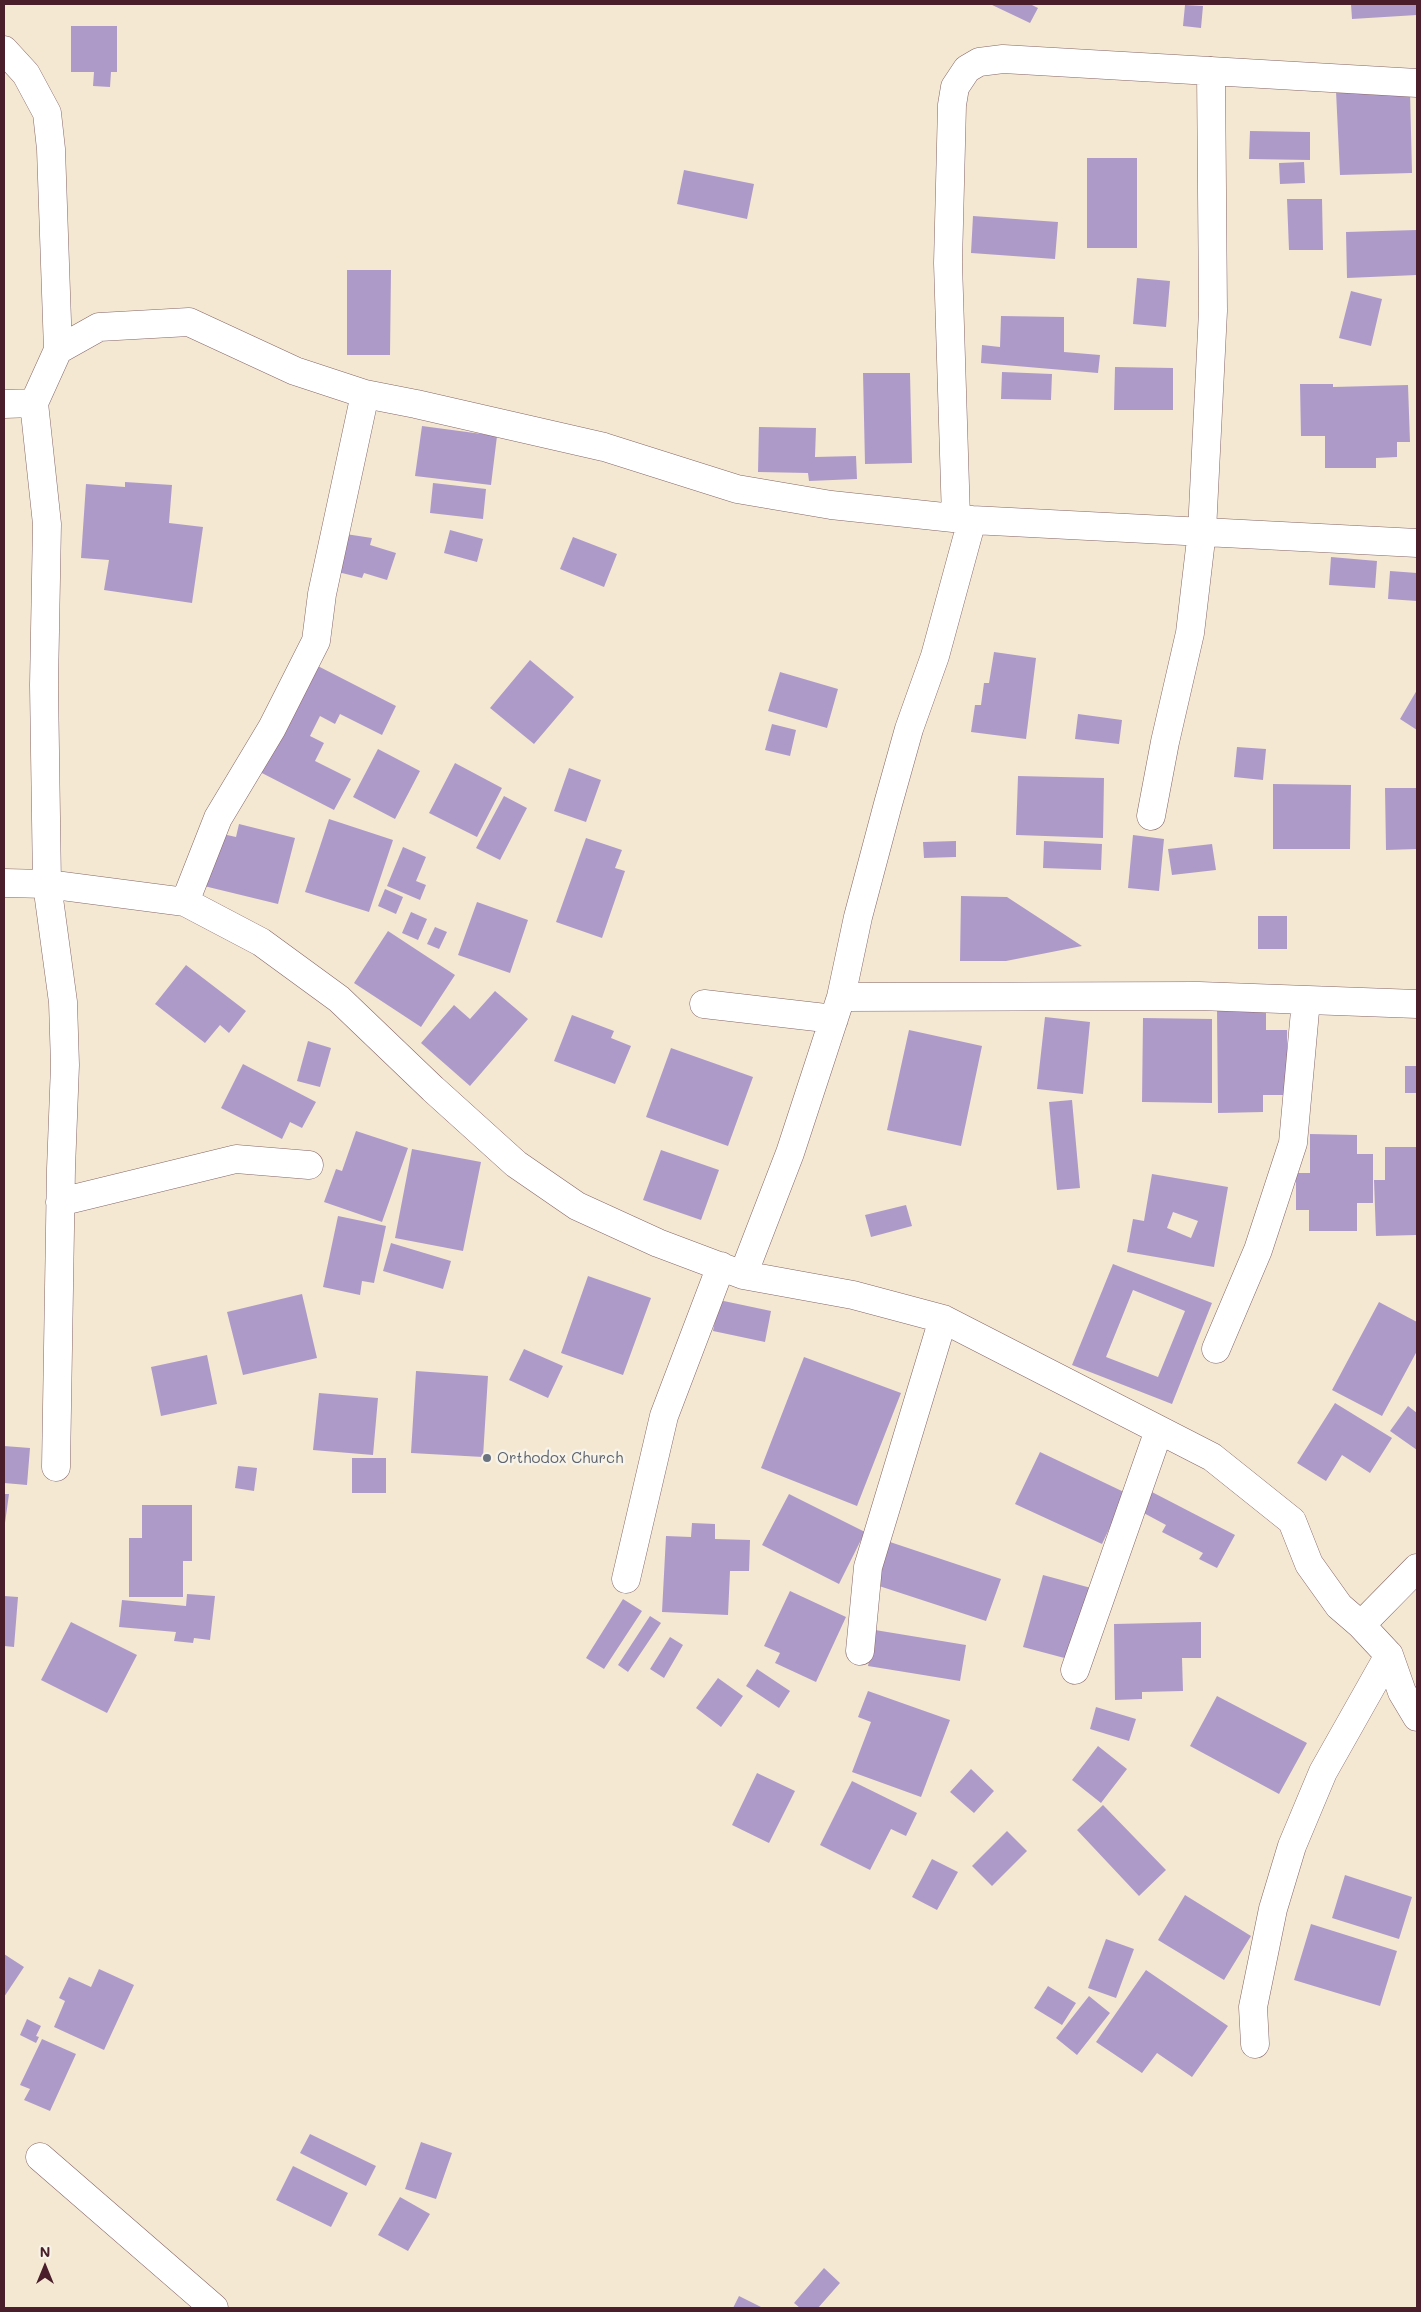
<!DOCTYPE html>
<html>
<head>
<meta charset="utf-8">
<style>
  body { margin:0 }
  #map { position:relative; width:1421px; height:2312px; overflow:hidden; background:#f4e8d3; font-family:Mali,sans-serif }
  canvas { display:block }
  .frame { position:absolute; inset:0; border:5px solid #4a1f2b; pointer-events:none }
  .north { position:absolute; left:20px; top:2242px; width:50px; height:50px; -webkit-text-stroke:4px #f7f3e8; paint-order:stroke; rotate:0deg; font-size:14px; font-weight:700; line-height:20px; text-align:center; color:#4a1f2b }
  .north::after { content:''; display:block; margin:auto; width:18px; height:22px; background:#4a1f2b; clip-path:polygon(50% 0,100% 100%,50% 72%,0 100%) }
</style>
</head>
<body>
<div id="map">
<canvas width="1421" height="2312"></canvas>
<div class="frame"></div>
<div class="north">N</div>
</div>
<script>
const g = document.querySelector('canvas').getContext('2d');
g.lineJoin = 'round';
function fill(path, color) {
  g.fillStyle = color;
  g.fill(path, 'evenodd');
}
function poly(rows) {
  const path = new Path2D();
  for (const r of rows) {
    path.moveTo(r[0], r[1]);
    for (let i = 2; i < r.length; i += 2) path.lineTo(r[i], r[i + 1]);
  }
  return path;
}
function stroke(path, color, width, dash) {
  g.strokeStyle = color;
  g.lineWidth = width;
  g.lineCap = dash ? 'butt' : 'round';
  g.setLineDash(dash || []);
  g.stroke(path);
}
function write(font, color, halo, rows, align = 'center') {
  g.font = font + ' Mali,sans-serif';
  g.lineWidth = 5;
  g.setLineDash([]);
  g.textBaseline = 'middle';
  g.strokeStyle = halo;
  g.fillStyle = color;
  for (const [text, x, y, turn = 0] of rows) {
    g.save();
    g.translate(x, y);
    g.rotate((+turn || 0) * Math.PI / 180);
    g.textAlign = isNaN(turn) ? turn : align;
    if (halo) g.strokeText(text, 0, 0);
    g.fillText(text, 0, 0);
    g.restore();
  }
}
const building = poly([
  [990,4,1030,4,1038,8,1030,23],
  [1351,4,1417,4,1417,15,1352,19],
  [1185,5,1203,6,1201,28,1183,26],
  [71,26,117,26,117,72,111,72,110,87,93,86,94,72,71,72],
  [1410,90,1412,173,1340,175,1336,91],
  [1250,131,1310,132,1310,160,1249,159],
  [1087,158,1137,158,1137,248,1087,248],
  [1304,162,1305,183,1280,184,1279,163],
  [684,170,754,184,747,219,677,204],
  [1287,199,1322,199,1323,250,1289,250],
  [973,216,1058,222,1055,259,971,253],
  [1417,230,1417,275,1347,278,1346,232],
  [347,270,391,270,390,355,347,355],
  [1137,278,1170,281,1166,327,1133,324],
  [1351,291,1382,299,1371,346,1339,338],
  [1001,316,1064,317,1064,352,1100,355,1098,373,981,363,982,345,1000,347],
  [1115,367,1173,368,1173,410,1114,410],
  [1002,372,1052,374,1051,400,1001,399],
  [863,373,910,373,912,463,865,464],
  [1300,384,1333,384,1333,387,1408,385,1410,442,1397,442,1397,457,1376,458,1376,468,1325,468,1325,436,1301,436],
  [422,426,497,436,491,485,415,476],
  [759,427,816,428,815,457,856,456,857,479,809,481,808,473,758,472],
  [125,482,172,485,169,523,203,527,192,603,104,590,109,560,81,558,86,484,125,487],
  [433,483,486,489,483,519,430,513],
  [450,530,483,539,477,562,444,553],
  [339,533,372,538,370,545,396,553,387,580,364,573,362,578,338,572],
  [573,537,617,554,604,587,560,569],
  [1331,557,1377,561,1375,588,1329,585],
  [1390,571,1417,573,1417,601,1388,599],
  [994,652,1036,658,1026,739,971,732,975,705,981,705,984,683,989,683],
  [530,660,574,697,534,744,490,708],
  [312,663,396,706,382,735,340,714,335,724,320,716,310,736,324,743,315,761,351,779,334,810,256,770],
  [780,672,838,689,827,728,768,711],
  [1417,690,1417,730,1400,719],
  [1078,714,1122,720,1119,744,1075,739],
  [772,724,796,730,790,756,765,750],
  [1237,747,1266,749,1263,780,1234,777],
  [378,749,420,771,395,819,353,797],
  [455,763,502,788,477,837,429,813],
  [569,768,601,780,586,822,554,811],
  [1018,776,1104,778,1103,838,1016,835],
  [1273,784,1351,785,1350,849,1273,849],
  [1385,788,1417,788,1417,849,1386,850],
  [504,796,527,808,500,860,476,848],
  [329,819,393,840,369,912,305,892],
  [239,824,295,838,278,904,204,886,218,833,236,837],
  [1133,835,1164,839,1159,891,1128,888],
  [586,838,622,850,615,868,625,871,602,938,556,922],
  [956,841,956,857,924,858,923,842],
  [1044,841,1102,844,1101,870,1043,868],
  [1212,844,1216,870,1172,875,1168,849],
  [403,847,426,857,416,881,426,885,420,900,387,886],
  [385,889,403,897,396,914,378,906],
  [961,896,1007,897,1082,946,1006,961,960,961],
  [477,902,528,920,510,973,458,955],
  [411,912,427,919,418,940,402,933],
  [1258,916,1287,916,1287,949,1258,949],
  [435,927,447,932,439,949,427,944],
  [388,931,455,975,421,1027,354,983],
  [186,965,246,1011,229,1033,220,1025,205,1043,155,1004],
  [495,991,528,1019,470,1086,421,1043,454,1005,470,1019],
  [1217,1009,1266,1009,1266,1030,1287,1030,1287,1095,1263,1095,1263,1112,1218,1113],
  [572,1015,614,1031,611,1038,631,1046,615,1084,554,1061],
  [1045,1017,1090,1022,1083,1094,1037,1089],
  [1143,1018,1212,1019,1212,1103,1142,1102],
  [909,1030,982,1046,961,1146,887,1130],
  [308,1041,331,1048,320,1087,297,1081],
  [671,1048,753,1077,728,1146,646,1117],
  [243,1064,316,1102,302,1128,290,1122,282,1139,221,1108],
  [1405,1066,1417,1066,1417,1093,1405,1093],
  [1072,1100,1080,1188,1057,1190,1049,1102],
  [356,1131,408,1148,382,1222,324,1202,336,1169,342,1171],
  [1310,1134,1357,1135,1357,1154,1373,1154,1373,1203,1357,1203,1357,1231,1309,1231,1309,1210,1296,1210,1296,1173,1310,1173],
  [1385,1147,1417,1147,1417,1235,1376,1236,1374,1180,1385,1180],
  [412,1149,481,1162,463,1251,395,1238],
  [661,1150,719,1170,701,1220,643,1200],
  [1152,1174,1228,1187,1214,1267,1127,1252,1133,1219,1144,1221],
  [1173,1212,1198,1221,1191,1238,1167,1228],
  [906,1205,912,1226,871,1237,865,1215],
  [338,1216,386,1226,374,1283,362,1281,360,1295,323,1287],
  [391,1243,451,1261,443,1289,383,1271],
  [1113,1264,1212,1303,1172,1404,1072,1365],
  [1133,1290,1185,1311,1158,1377,1106,1357],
  [588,1276,651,1298,623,1375,561,1353],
  [302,1294,317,1358,243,1375,227,1312],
  [719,1300,771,1311,765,1342,713,1331],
  [1379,1302,1417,1322,1417,1351,1382,1416,1332,1390],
  [524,1349,563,1366,548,1398,509,1380],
  [207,1355,217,1404,161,1416,151,1367],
  [804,1357,901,1393,857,1506,761,1468],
  [416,1371,488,1376,483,1457,411,1453],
  [319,1393,378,1398,373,1455,313,1450],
  [1335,1403,1392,1438,1370,1473,1342,1455,1326,1481,1297,1463],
  [1408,1406,1417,1413,1417,1450,1390,1431],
  [4,1446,30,1448,27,1485,4,1483],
  [1040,1452,1126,1493,1102,1544,1015,1504],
  [352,1458,386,1458,386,1493,352,1493],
  [238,1466,257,1468,254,1491,235,1488],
  [1150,1491,1235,1535,1217,1568,1199,1559,1203,1553,1162,1532,1166,1525,1140,1511],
  [4,1494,9,1494,5,1523,4,1523],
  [789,1494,865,1532,839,1584,762,1545],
  [142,1505,192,1505,192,1561,183,1561,183,1597,129,1597,129,1538,142,1538],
  [692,1523,715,1524,715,1539,750,1540,749,1571,730,1571,728,1615,662,1612,666,1536,691,1537],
  [887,1541,1001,1579,986,1621,873,1584],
  [1043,1575,1091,1588,1072,1660,1023,1647],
  [790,1591,846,1617,816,1682,775,1663,780,1653,764,1646],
  [187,1594,215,1596,210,1640,194,1638,193,1643,174,1641,176,1632,119,1627,122,1600,186,1606],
  [4,1596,18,1597,14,1647,4,1646],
  [623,1599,642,1611,604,1669,586,1658],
  [650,1616,661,1623,628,1672,618,1665],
  [71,1622,137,1655,107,1713,41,1680],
  [1201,1622,1201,1658,1182,1658,1183,1691,1142,1692,1142,1699,1115,1700,1114,1624],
  [875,1630,966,1645,960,1681,868,1666],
  [670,1637,683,1645,664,1678,650,1669],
  [757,1669,790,1691,779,1708,746,1686],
  [718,1678,743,1696,721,1727,696,1708],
  [868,1691,950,1720,921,1797,852,1772,871,1722,858,1717],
  [1217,1696,1307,1743,1279,1794,1190,1746],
  [1096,1707,1136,1719,1129,1741,1090,1729],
  [1098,1746,1127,1769,1101,1803,1072,1780],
  [971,1769,994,1791,974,1813,950,1792],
  [757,1773,795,1791,769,1843,732,1825],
  [852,1781,917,1813,906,1836,891,1829,870,1870,820,1845],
  [1103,1805,1166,1870,1139,1896,1077,1830],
  [1007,1831,1027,1851,992,1886,972,1866],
  [932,1859,958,1872,937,1910,912,1897],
  [1345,1875,1412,1897,1399,1939,1332,1918],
  [1185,1895,1251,1936,1224,1980,1158,1940],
  [1311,1924,1397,1951,1380,2006,1294,1980],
  [1106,1939,1134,1949,1116,1998,1088,1988],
  [4,1954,24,1967,4,1997],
  [99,1969,134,1985,104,2050,54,2027,65,2001,59,1998,69,1977,91,1987],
  [1146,1970,1228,2026,1192,2077,1157,2053,1142,2073,1096,2042],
  [1048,1986,1076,2003,1062,2025,1034,2008],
  [1089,1996,1110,2013,1077,2055,1056,2038],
  [27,2019,41,2026,36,2036,39,2037,36,2043,20,2035],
  [42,2039,76,2054,50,2111,24,2100,30,2089,20,2085],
  [310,2134,376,2166,366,2186,300,2153],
  [421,2142,452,2153,436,2199,405,2189],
  [293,2166,348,2193,331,2227,276,2200],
  [400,2197,430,2214,408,2251,378,2235],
  [824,2268,840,2283,818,2308,800,2308,794,2303],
  [739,2296,763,2308,733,2308]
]);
const minor = poly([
  [4,50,26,74,47,113,51,149,58,350],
  [4,404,34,403],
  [956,518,948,263,952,105,955,87,967,69,979,62,1003,59,1417,83],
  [1151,816,1165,742,1190,633,1202,531,1213,311,1211,71],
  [4,883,47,884,185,902,261,942,339,999,433,1089,516,1164,577,1206,658,1243,743,1275,853,1295,943,1319,1212,1457,1292,1521,1309,1564,1339,1606,1361,1625,1389,1655,1402,1692,1417,1717],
  [185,902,218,818,272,728,316,641,322,594,365,394],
  [841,997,1199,996,1417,1004],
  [704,1004,834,1019],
  [60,1202,236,1159,309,1165],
  [743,1275,790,1153,841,997,858,917,888,804,909,729,935,656,972,520],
  [1216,1349,1258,1250,1293,1143,1306,1000],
  [56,1467,61,1169,65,1065,63,1002,47,884,44,685,47,524,34,403,58,350,99,327,189,322,295,371,365,394,416,404,604,447,737,489,831,505,972,520,1417,543],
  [626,1579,664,1416,721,1266],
  [1361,1625,1417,1568],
  [860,1651,868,1567,943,1319],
  [1075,1670,1159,1430],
  [1255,2044,1253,2007,1273,1909,1292,1846,1323,1772,1389,1655],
  [40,2157,214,2308]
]);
const markers = [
  [487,1458,5,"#6b7280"]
];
const worshipNames = [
  ["Orthodox Church",497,1458]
];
fill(building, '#ae9ac9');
stroke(minor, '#866566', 29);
stroke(minor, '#fff', 28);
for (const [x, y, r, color] of markers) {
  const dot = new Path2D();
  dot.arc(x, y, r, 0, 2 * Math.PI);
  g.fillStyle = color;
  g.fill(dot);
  stroke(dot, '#f7f3e8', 2);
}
write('15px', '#5b616d', '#f7f3e8', worshipNames, 'left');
</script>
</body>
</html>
